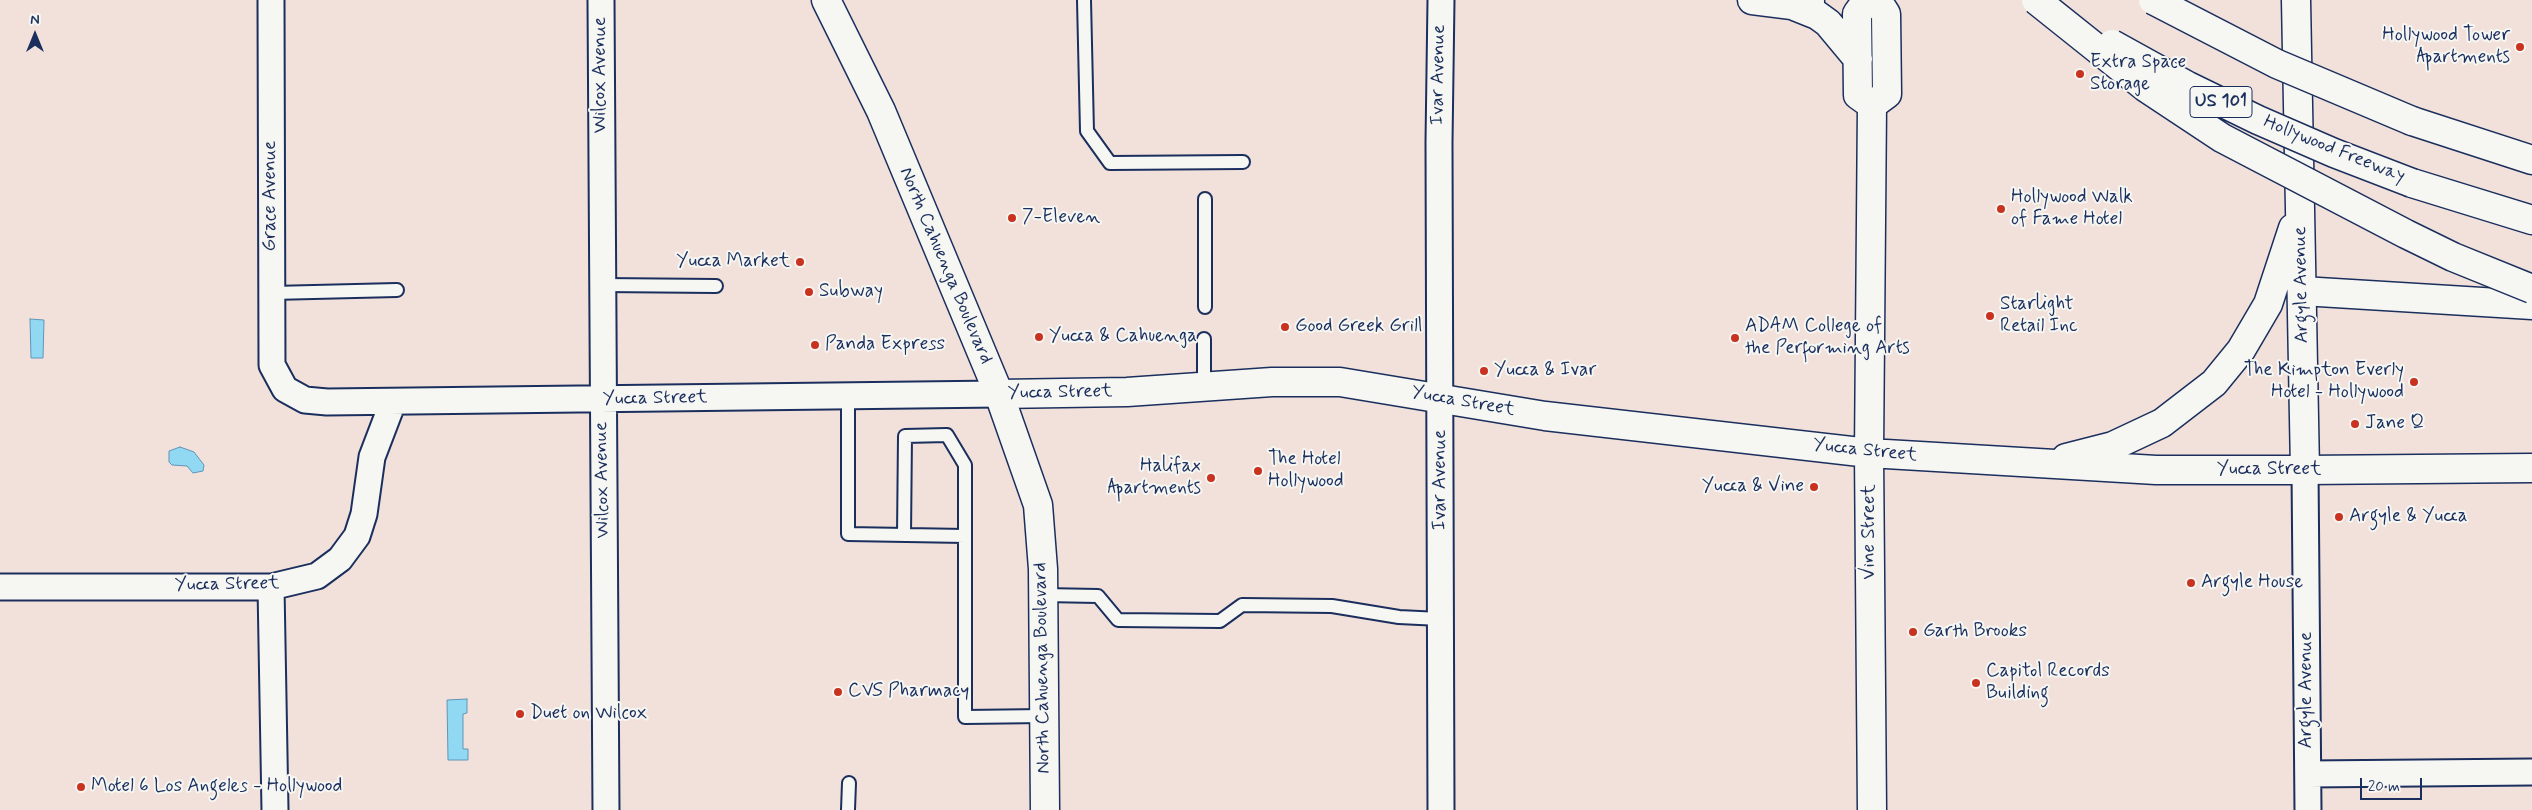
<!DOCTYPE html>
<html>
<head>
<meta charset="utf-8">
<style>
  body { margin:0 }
  #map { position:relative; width:2532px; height:810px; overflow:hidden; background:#f2e1da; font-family:Mynerve,sans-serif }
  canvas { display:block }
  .north { position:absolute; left:10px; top:10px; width:50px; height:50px; -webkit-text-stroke:4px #f6f6f2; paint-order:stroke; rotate:0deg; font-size:14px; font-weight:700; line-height:20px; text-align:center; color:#1b2f5e }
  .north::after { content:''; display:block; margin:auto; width:18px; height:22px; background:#1b2f5e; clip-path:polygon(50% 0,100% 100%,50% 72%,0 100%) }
  .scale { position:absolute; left:2360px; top:778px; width:62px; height:22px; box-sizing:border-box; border:2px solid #1b2f5e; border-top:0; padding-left:6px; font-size:15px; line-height:18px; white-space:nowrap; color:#1b2f5e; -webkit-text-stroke:4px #f6f6f2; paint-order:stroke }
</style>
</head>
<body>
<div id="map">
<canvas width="2532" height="810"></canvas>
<div class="north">N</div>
<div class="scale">20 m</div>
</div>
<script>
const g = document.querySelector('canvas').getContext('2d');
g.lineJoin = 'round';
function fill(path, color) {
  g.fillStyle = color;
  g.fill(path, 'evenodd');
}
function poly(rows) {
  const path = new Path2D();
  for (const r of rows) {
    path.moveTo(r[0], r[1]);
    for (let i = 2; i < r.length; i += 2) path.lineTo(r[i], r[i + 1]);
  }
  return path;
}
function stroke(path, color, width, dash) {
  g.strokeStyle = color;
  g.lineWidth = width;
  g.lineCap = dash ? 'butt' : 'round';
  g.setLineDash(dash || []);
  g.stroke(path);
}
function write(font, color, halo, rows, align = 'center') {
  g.font = font + ' Mynerve,sans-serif';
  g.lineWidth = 4;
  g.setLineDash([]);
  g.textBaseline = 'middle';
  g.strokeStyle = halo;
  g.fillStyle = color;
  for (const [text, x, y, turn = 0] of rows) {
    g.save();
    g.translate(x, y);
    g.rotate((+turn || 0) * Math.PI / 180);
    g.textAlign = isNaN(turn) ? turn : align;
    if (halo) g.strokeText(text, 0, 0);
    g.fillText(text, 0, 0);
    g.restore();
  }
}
const water = poly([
  [30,319,44,320,43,358,31,358,30,319],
  [180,447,194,452,204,465,203,471,193,473,187,466,172,465,169,462,169,451,180,447],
  [467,699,467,713,463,714,463,749,468,749,468,760,448,760,447,700,467,699]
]);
const service = poly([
  [1084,0,1087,131,1110,163,1243,162],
  [1205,199,1205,307],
  [602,285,716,286],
  [272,293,397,290],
  [1204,387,1204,339],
  [848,396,848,534,965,536,965,465,947,435,905,436,904,535],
  [965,536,965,717,1044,716],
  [1043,595,1098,596,1118,620,1220,621,1242,605,1332,606,1399,617,1440,619],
  [848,810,849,783]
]);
const minor = poly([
  [271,0,272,365,285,389,305,400,327,402,999,394],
  [601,0,606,810],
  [1441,0,1439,142,1441,810],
  [2305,470,2308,810],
  [0,587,271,587,317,576,340,559,357,536,364,514,372,457,393,402],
  [271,587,275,810],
  [2308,774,2532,772]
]);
const tertiary = poly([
  [2305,470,2532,468]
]);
const secondary = poly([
  [826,0,881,111,999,394,1038,505,1043,569,1045,810],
  [1752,0,1792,5,1810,2],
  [1867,0,1857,14,1858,95,1872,105],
  [1792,5,1817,15,1828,23,1858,59],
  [1872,105,1887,94,1886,14,1877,0],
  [999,394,1127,392,1272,382,1340,382,1545,416,1869,453,2156,470,2305,470,2296,0],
  [2066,458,2113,446,2162,423,2214,383,2241,350,2268,304,2293,228],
  [1872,810,1869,453,1872,105]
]);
const motorway = poly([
  [2412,121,2532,160],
  [2412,183,2532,220],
  [2302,291,2532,305]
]);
const motorwayBridge = poly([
  [2036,0,2145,87,2222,138,2406,234,2453,257,2532,289],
  [2153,0,2277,64,2412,121],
  [2112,44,2188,86,2258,120,2334,153,2412,183]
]);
const markers = [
  [2520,47,5,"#c8321e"],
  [2080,74,5,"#c8321e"],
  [2001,209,5,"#c8321e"],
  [1012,218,5,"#c8321e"],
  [800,262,5,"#c8321e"],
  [809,292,5,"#c8321e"],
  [1990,316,5,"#c8321e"],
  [1285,327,5,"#c8321e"],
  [1039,337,5,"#c8321e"],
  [1735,338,5,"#c8321e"],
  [815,345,5,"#c8321e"],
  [1484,371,5,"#c8321e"],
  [2414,382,5,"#c8321e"],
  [2355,424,5,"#c8321e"],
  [1258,471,5,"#c8321e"],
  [1211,478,5,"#c8321e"],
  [1814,487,5,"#c8321e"],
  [2339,517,5,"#c8321e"],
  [2191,583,5,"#c8321e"],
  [1913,632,5,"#c8321e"],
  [1976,683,5,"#c8321e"],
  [838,692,5,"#c8321e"],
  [520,714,5,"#c8321e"],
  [81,787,5,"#c8321e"]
];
const shields = [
  [2221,102,62]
];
const shieldNames = [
  ["US 101",2221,102]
];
const poiNames = [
  ["Hollywood Tower",2510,36,"right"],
  ["Apartments",2510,58,"right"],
  ["Extra Space",2090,63],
  ["Storage",2090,85],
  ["Hollywood Walk",2011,198],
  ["of Fame Hotel",2011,220],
  ["7-Eleven",1022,218],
  ["Yucca Market",790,262,"right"],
  ["Subway",819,292],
  ["Starlight",2000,305],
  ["Retail Inc",2000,327],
  ["Good Greek Grill",1295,327],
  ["ADAM College of",1745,327],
  ["the Performing Arts",1745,349],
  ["Yucca & Cahuenga",1049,337],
  ["Panda Express",825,345],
  ["Yucca & Ivar",1494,371],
  ["The Kimpton Everly",2404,371,"right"],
  ["Hotel - Hollywood",2404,393,"right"],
  ["Jane Q",2365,424],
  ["The Hotel",1268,460],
  ["Hollywood",1268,482],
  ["Halifax",1201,467,"right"],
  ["Apartments",1201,489,"right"],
  ["Yucca & Vine",1804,487,"right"],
  ["Argyle & Yucca",2349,517],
  ["Argyle House",2201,583],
  ["Garth Brooks",1923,632],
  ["Capitol Records",1986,672],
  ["Building",1986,694],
  ["CVS Pharmacy",848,692],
  ["Duet on Wilcox",530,714],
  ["Motel 6 Los Angeles - Hollywood",91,787]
];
const streetNames = [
  ["Wilcox Avenue",601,75,-90],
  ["Ivar Avenue",1439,75,-89],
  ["Hollywood Freeway",2334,150,22],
  ["Grace Avenue",271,196,-90],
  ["North Cahuenga Boulevard",945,266,67],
  ["Argyle Avenue",2302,285,-91],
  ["Yucca Street",1060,393,-1],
  ["Yucca Street",655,399,-1],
  ["Yucca Street",1463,402,10],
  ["Yucca Street",1865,451,6],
  ["Yucca Street",2269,470],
  ["Wilcox Avenue",603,480,-91],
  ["Ivar Avenue",1441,480,-90],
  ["Vine Street",1870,532,-90],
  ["Yucca Street",227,585,-1],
  ["North Cahuenga Boulevard",1043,668,-91],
  ["Argyle Avenue",2307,690,-90]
];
fill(water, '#91d8f3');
stroke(water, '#6294b7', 1);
stroke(service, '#1b2f5e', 16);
stroke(minor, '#1b2f5e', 29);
stroke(tertiary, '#1b2f5e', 31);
stroke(secondary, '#1b2f5e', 31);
stroke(motorway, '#1b2f5e', 31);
stroke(service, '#f6f6f2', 12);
stroke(minor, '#f6f6f2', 25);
stroke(tertiary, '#f6f6f2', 28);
stroke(secondary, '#f6f6f2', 28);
stroke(motorway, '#f6f6f2', 28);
stroke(motorwayBridge, '#1b2f5e', 31, []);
stroke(motorwayBridge, '#f6f6f2', 28);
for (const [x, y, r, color] of markers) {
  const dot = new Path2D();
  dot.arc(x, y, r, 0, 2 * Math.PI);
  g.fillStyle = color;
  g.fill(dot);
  stroke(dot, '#f6f6f2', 2);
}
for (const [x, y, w] of shields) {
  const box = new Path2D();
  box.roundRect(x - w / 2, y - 15.5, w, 31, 4);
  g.fillStyle = '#f6f6f2';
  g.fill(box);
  stroke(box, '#1b2f5e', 1);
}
write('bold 18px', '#1b2f5e', null, shieldNames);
write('19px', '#1b2f5e', '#f6f6f2', poiNames, 'left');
write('19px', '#1b2f5e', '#f6f6f2', streetNames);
</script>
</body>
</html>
